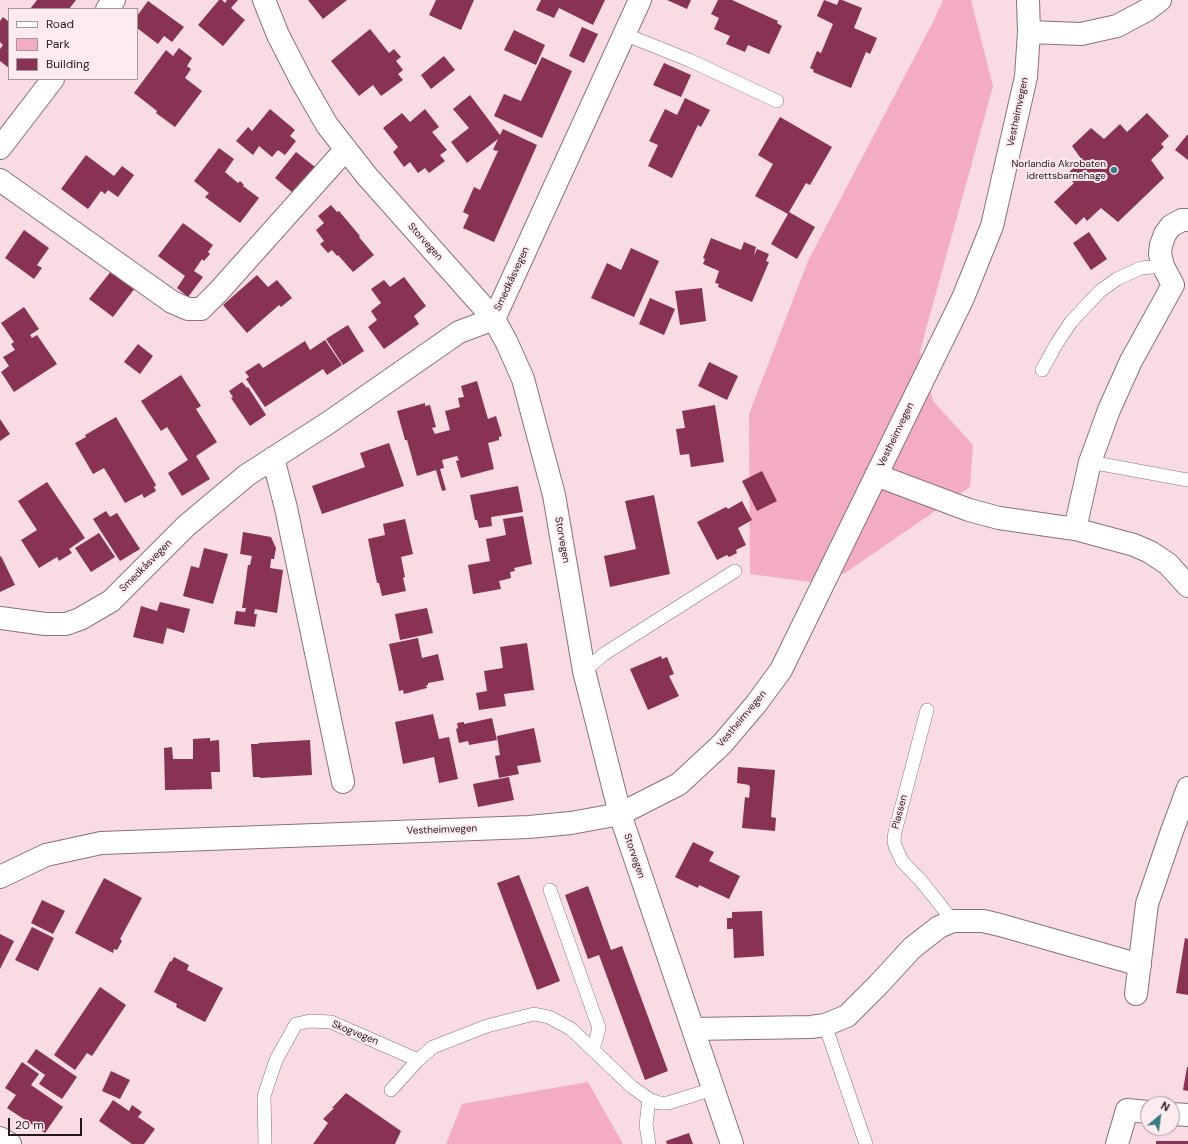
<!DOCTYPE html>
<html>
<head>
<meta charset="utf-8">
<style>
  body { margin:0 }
  #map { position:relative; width:1188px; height:1144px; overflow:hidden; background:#f8dbe3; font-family:"DM Sans",sans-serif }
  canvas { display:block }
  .legend { position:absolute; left:8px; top:8px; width:130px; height:72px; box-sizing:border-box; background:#fdebf0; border:1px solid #a6979b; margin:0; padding:5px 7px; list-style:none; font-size:12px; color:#23191c }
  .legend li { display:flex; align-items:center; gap:8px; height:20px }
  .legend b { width:20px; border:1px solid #a6979b }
  .north { position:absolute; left:1140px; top:1096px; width:40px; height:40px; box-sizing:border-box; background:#fdebf0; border:1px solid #a6979b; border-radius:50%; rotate:29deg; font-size:11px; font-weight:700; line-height:16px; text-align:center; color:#23191c }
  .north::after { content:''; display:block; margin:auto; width:14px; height:18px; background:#367d87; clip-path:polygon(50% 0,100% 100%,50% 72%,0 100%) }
  .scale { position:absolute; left:8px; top:1118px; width:74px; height:18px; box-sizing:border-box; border:2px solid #23191c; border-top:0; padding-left:5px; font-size:12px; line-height:14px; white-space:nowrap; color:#23191c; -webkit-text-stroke:3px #fdebf0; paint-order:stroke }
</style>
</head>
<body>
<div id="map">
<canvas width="1188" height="1144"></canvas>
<ul class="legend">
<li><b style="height:5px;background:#fff"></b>Road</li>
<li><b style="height:11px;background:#f4acc3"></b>Park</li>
<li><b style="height:11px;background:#883254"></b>Building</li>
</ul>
<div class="north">N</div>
<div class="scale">20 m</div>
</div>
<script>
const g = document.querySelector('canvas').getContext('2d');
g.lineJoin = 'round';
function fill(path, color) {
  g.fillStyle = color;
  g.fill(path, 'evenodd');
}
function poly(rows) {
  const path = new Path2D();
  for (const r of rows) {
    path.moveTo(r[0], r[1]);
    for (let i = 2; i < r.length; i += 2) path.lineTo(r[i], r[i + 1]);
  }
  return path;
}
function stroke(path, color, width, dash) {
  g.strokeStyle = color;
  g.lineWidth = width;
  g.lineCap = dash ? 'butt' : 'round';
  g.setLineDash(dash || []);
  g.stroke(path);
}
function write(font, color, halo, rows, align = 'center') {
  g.font = font + ' "DM Sans",sans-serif';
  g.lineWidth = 4;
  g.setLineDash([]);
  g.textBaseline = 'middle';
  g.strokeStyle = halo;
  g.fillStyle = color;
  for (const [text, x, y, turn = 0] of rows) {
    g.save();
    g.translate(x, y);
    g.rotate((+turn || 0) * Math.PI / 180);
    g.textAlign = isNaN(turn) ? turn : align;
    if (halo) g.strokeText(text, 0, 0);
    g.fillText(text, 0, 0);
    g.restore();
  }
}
const green = poly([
  [943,0,971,0,993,86,920,351,933,401,973,445,970,487,845,573,818,583,750,574,749,414,808,261,933,22],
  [588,1082,623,1144,446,1144,462,1104]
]);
const building = poly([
  [37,0,76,0,69,9,30,9],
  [219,0,222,0,225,3,227,0,238,0,231,8,245,20,223,46,198,25],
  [308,0,347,0,323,19],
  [436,0,474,0,461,30,429,15],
  [541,0,605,0,593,25,559,8,554,18,536,10],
  [667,0,691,0,687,9],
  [718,0,732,0,778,21,777,23,782,26,769,54,748,45,745,52,726,44,730,36,714,29,719,18,711,14],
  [824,0,837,5,839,0,842,0,862,8,854,28,877,38,870,54,866,52,851,88,813,72,814,70,810,68,817,51,821,53,833,24,817,16],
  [148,1,184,27,172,42,164,36,158,44,137,28,137,16],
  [3,17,9,22,9,68,0,61,0,49,3,45,0,42,0,21],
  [582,27,598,34,584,63,569,56],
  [370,29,389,53,394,49,401,57,396,61,403,70,398,74,403,80,381,96,373,85,359,96,331,61],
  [514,30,545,45,536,65,504,50],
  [179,48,192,58,187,66,191,69,185,78,202,91,175,127,156,113,157,111,134,93,166,50,173,56],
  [444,56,455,70,431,89,421,75],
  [542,57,572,71,542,138,494,116,504,94,521,101],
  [664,63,691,75,681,97,653,85],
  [470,95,500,135,503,129,537,145,494,242,463,228,469,215,463,212,474,187,480,190,498,151,493,150,498,139,467,163,451,142,469,128,453,109],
  [685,98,710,110,701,127,698,125,672,178,648,166,658,145,649,141,665,109,677,115],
  [270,109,295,130,290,136,296,141,285,155,278,150,272,157,259,146,253,155,236,141,248,127,252,131],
  [425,109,439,127,432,132,447,150,440,155,445,161,429,173,425,168,418,173,410,162,404,167,393,152,398,147,383,128,402,113,410,122],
  [1147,113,1169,136,1161,144,1164,147,1151,160,1164,178,1118,222,1101,208,1087,221,1084,217,1076,225,1054,202,1074,183,1066,175,1082,160,1072,146,1091,128,1104,139,1120,124,1127,132],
  [780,117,832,147,810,185,806,183,789,212,815,227,797,259,771,244,788,214,755,196,773,164,758,155],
  [1187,135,1188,135,1188,160,1175,150],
  [219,148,234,159,225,172,238,183,240,181,244,185,243,186,259,198,240,223,205,197,209,193,194,181],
  [296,152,315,167,293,193,275,178],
  [86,155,114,176,122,166,134,175,118,197,108,190,105,194,101,191,88,209,61,189],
  [331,205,337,212,339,211,360,236,359,237,374,255,353,272,338,255,337,256,332,250,328,253,320,244,324,241,316,230,324,223,318,216],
  [183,223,213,245,208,252,210,254,204,261,202,259,194,271,203,277,188,297,177,288,185,276,158,256],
  [24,230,49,248,37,265,42,268,34,279,5,258],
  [1089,232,1107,259,1091,270,1073,243],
  [711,238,741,250,744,242,756,247,754,256,757,249,769,254,766,261,769,262,752,302,718,287,719,284,715,283,719,271,703,264,705,259,703,258],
  [631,248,659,261,634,317,591,298,607,263,621,270],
  [112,270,135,288,113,317,89,299],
  [257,275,268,287,277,280,292,298,281,307,279,305,247,333,223,305],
  [404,277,426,306,414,316,419,324,384,349,368,327,377,320,371,311,381,303,371,289,384,280,390,287],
  [702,288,706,321,680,325,675,291],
  [650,298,675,309,664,335,639,324],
  [24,307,39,329,30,335,32,338,37,335,57,364,14,392,1,372,9,366,3,357,15,350,11,344,14,342,1,323],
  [348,325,364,351,343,365,326,339],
  [325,340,342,365,327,375,323,369,265,407,246,379,249,377,245,372,259,363,263,368,305,341,310,350],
  [138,344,153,356,140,374,124,362],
  [709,362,738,376,727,400,698,386],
  [181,375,201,406,196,409,217,442,196,456,210,479,182,496,168,473,188,460,167,427,161,431,141,401],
  [477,381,488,419,496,416,502,436,499,437,499,440,488,443,494,469,461,478,456,461,459,460,457,456,442,460,444,468,440,469,446,490,442,491,436,470,417,476,407,440,405,440,397,411,425,403,425,406,430,405,436,427,432,428,435,434,450,430,445,411,460,407,458,398,464,397,461,386],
  [242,382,247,388,248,387,266,415,250,426,231,398,233,397,229,391],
  [715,405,724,462,691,467,689,454,680,455,676,429,685,428,682,411],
  [116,417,156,485,154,487,156,491,144,498,142,494,125,503,104,468,93,474,75,443,86,437,85,435],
  [0,419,10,434,0,441],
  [389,443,404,486,322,514,312,486,365,467,360,453],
  [762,471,777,501,757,511,742,481],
  [47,482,85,538,69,549,72,553,59,561,57,557,39,568,21,540,37,530,18,501],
  [518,486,523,512,491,517,492,526,479,528,477,520,475,520,470,495],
  [654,495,670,574,610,587,604,556,636,549,625,501],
  [742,501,752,520,738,528,746,545,736,550,737,553,729,557,727,555,717,560,697,522,726,507,728,509],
  [106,511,110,517,117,513,140,549,120,561,93,519],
  [523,516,532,564,514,568,515,571,510,572,511,578,499,581,501,589,473,594,468,565,490,561,486,539,506,535,503,519],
  [405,519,413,554,401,557,405,577,403,578,406,591,382,596,379,583,377,583,368,539,385,535,383,524],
  [243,532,271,537,276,548,274,559,271,559,270,568,283,570,277,613,255,609,254,614,257,614,255,627,234,624,236,611,245,612,246,608,242,608,248,565,250,565,252,556,240,554],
  [99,533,115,557,91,572,75,548],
  [204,548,228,554,213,604,183,596,191,566,199,568],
  [1,556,15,585,0,592,0,557],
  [160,602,190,609,184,633,167,628,163,644,133,637,141,606,157,611],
  [427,608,433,633,400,640,395,614],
  [418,638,422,658,438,654,444,680,428,683,428,685,426,685,427,688,404,694,403,690,399,691,389,644],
  [527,643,534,690,504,694,506,706,479,710,476,693,487,691,484,671,503,668,500,647],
  [661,656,662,659,667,657,674,674,669,676,679,696,648,710,630,669],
  [433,714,439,739,449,737,458,779,439,783,434,757,403,764,395,722],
  [492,718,497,740,469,745,468,741,459,743,456,729,458,728,457,723,464,722,464,724],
  [534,728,541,762,517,766,519,774,499,778,495,756,500,755,497,736],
  [210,738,210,741,219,740,220,772,211,772,212,789,165,790,164,748,172,747,173,759,193,759,193,739],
  [310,740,312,775,260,778,260,777,253,777,251,744,259,744,258,743],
  [738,767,775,770,771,817,776,818,775,831,742,828,745,797,749,798,750,788,749,785,737,783],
  [509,777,514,800,478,807,473,784],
  [693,842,714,852,709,861,740,876,729,899,699,885,698,888,675,877],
  [519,875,560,981,537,990,497,883],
  [104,878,142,898,120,939,122,941,117,950,114,949,113,953,75,933],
  [588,886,611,950,622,946,668,1071,645,1080,599,955,588,959,565,895],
  [42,900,65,911,53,934,31,923],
  [762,911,764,956,734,958,733,929,727,929,727,918,732,918,732,912],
  [32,927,54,938,38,971,15,960],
  [0,934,14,941,0,969],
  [1185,938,1188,939,1188,995,1176,993],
  [174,957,189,965,187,970,223,988,205,1022,176,1007,177,1004,154,992,170,961,171,962],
  [100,987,126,1005,92,1056,87,1053,75,1070,54,1055],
  [36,1049,77,1077,62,1099,39,1084,45,1075,27,1062],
  [22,1062,39,1074,31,1085,63,1107,45,1133,7,1108,16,1095,5,1088],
  [1187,1067,1188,1067,1188,1091,1183,1090],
  [111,1071,130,1080,120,1099,102,1091],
  [346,1093,401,1131,395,1144,313,1144,328,1123,323,1119,334,1108,332,1108],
  [113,1100,129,1111,132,1105,142,1112,138,1117,155,1129,144,1144,132,1144,99,1121],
  [689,1133,693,1144,667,1144,666,1141],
  [1156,1141,1188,1141,1188,1144,1156,1144]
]);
const lane = poly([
  [624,34,689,60,777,101],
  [1042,370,1057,343,1071,322,1100,291,1117,279,1141,268,1163,266],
  [1090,462,1188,480],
  [584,671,604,654,735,571],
  [927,710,895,832,894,840,895,846,902,861,922,882,953,921],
  [550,890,599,1028,593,1050],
  [825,1025,866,1144],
  [391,1090,418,1060,433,1047,487,1026,534,1014,549,1017,571,1029,632,1087,649,1099,659,1103,668,1103,713,1089],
  [649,1099,646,1125,649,1144],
  [265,1144,264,1096,276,1060,296,1024,310,1021,331,1022,418,1060]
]);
const street = poly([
  [264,0,278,35,301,80,327,125,366,175,494,319,507,343,523,379,554,495,584,671,620,814,732,1144],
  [107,9,114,0],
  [1029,32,1081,34,1117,26,1147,10,1160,0],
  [0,148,53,79],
  [0,180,172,302,188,309,201,309,219,291,346,149],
  [1173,285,1163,266,1160,254,1161,245,1165,234,1171,226,1182,220,1188,220],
  [273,458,286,508,343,782],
  [876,475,969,510,999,518,1075,529,1134,545,1150,552,1168,564,1188,586],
  [1075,529,1090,462,1109,410,1131,361,1173,285],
  [0,618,45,624,66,624,80,619,111,601,186,526,247,475,328,423,459,332,494,319,640,0],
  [0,877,46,855,101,843,529,827,571,823,620,814,679,784,722,744,756,704,781,670,963,298,992,226,1026,77,1029,32,1028,0],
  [1136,994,1147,904,1172,831,1188,788],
  [693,1029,811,1027,825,1025,847,1016,878,985,912,948,939,927,953,921,983,921,1000,925,1140,965],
  [1172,1114,1188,1115],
  [0,1138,10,1144],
  [1117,1144,1127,1110,1148,1112]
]);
const markers = [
  [1114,170,4,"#367d87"]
];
const streetNames = [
  ["Vestheimvegen",1018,112,-78],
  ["Storvegen",425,242,48],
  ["Smedkåsvegen",512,279,-65],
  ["Vestheimvegen",896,435,-64],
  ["Storvegen",562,540,80],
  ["Smedkåsvegen",146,566,-45],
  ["Vestheimvegen",742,719,-50],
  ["Plassen",900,812,-75],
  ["Vestheimvegen",442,830,-2],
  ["Storvegen",634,856,71],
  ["Skogvegen",355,1033,22]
];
const poiNames = [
  ["Norlandia Akrobaten",1106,164],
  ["idrettsbarnehage",1106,176]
];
fill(green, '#f4acc3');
fill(building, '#883254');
stroke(lane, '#8b7179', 14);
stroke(street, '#8b7179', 24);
stroke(lane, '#fff', 13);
stroke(street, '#fff', 22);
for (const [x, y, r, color] of markers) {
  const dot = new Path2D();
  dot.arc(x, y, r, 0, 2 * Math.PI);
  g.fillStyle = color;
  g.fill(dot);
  stroke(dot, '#fdebf0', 1.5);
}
write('10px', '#23191c', '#fdebf0', streetNames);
write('10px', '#23191c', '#fdebf0', poiNames, 'right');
</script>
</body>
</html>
